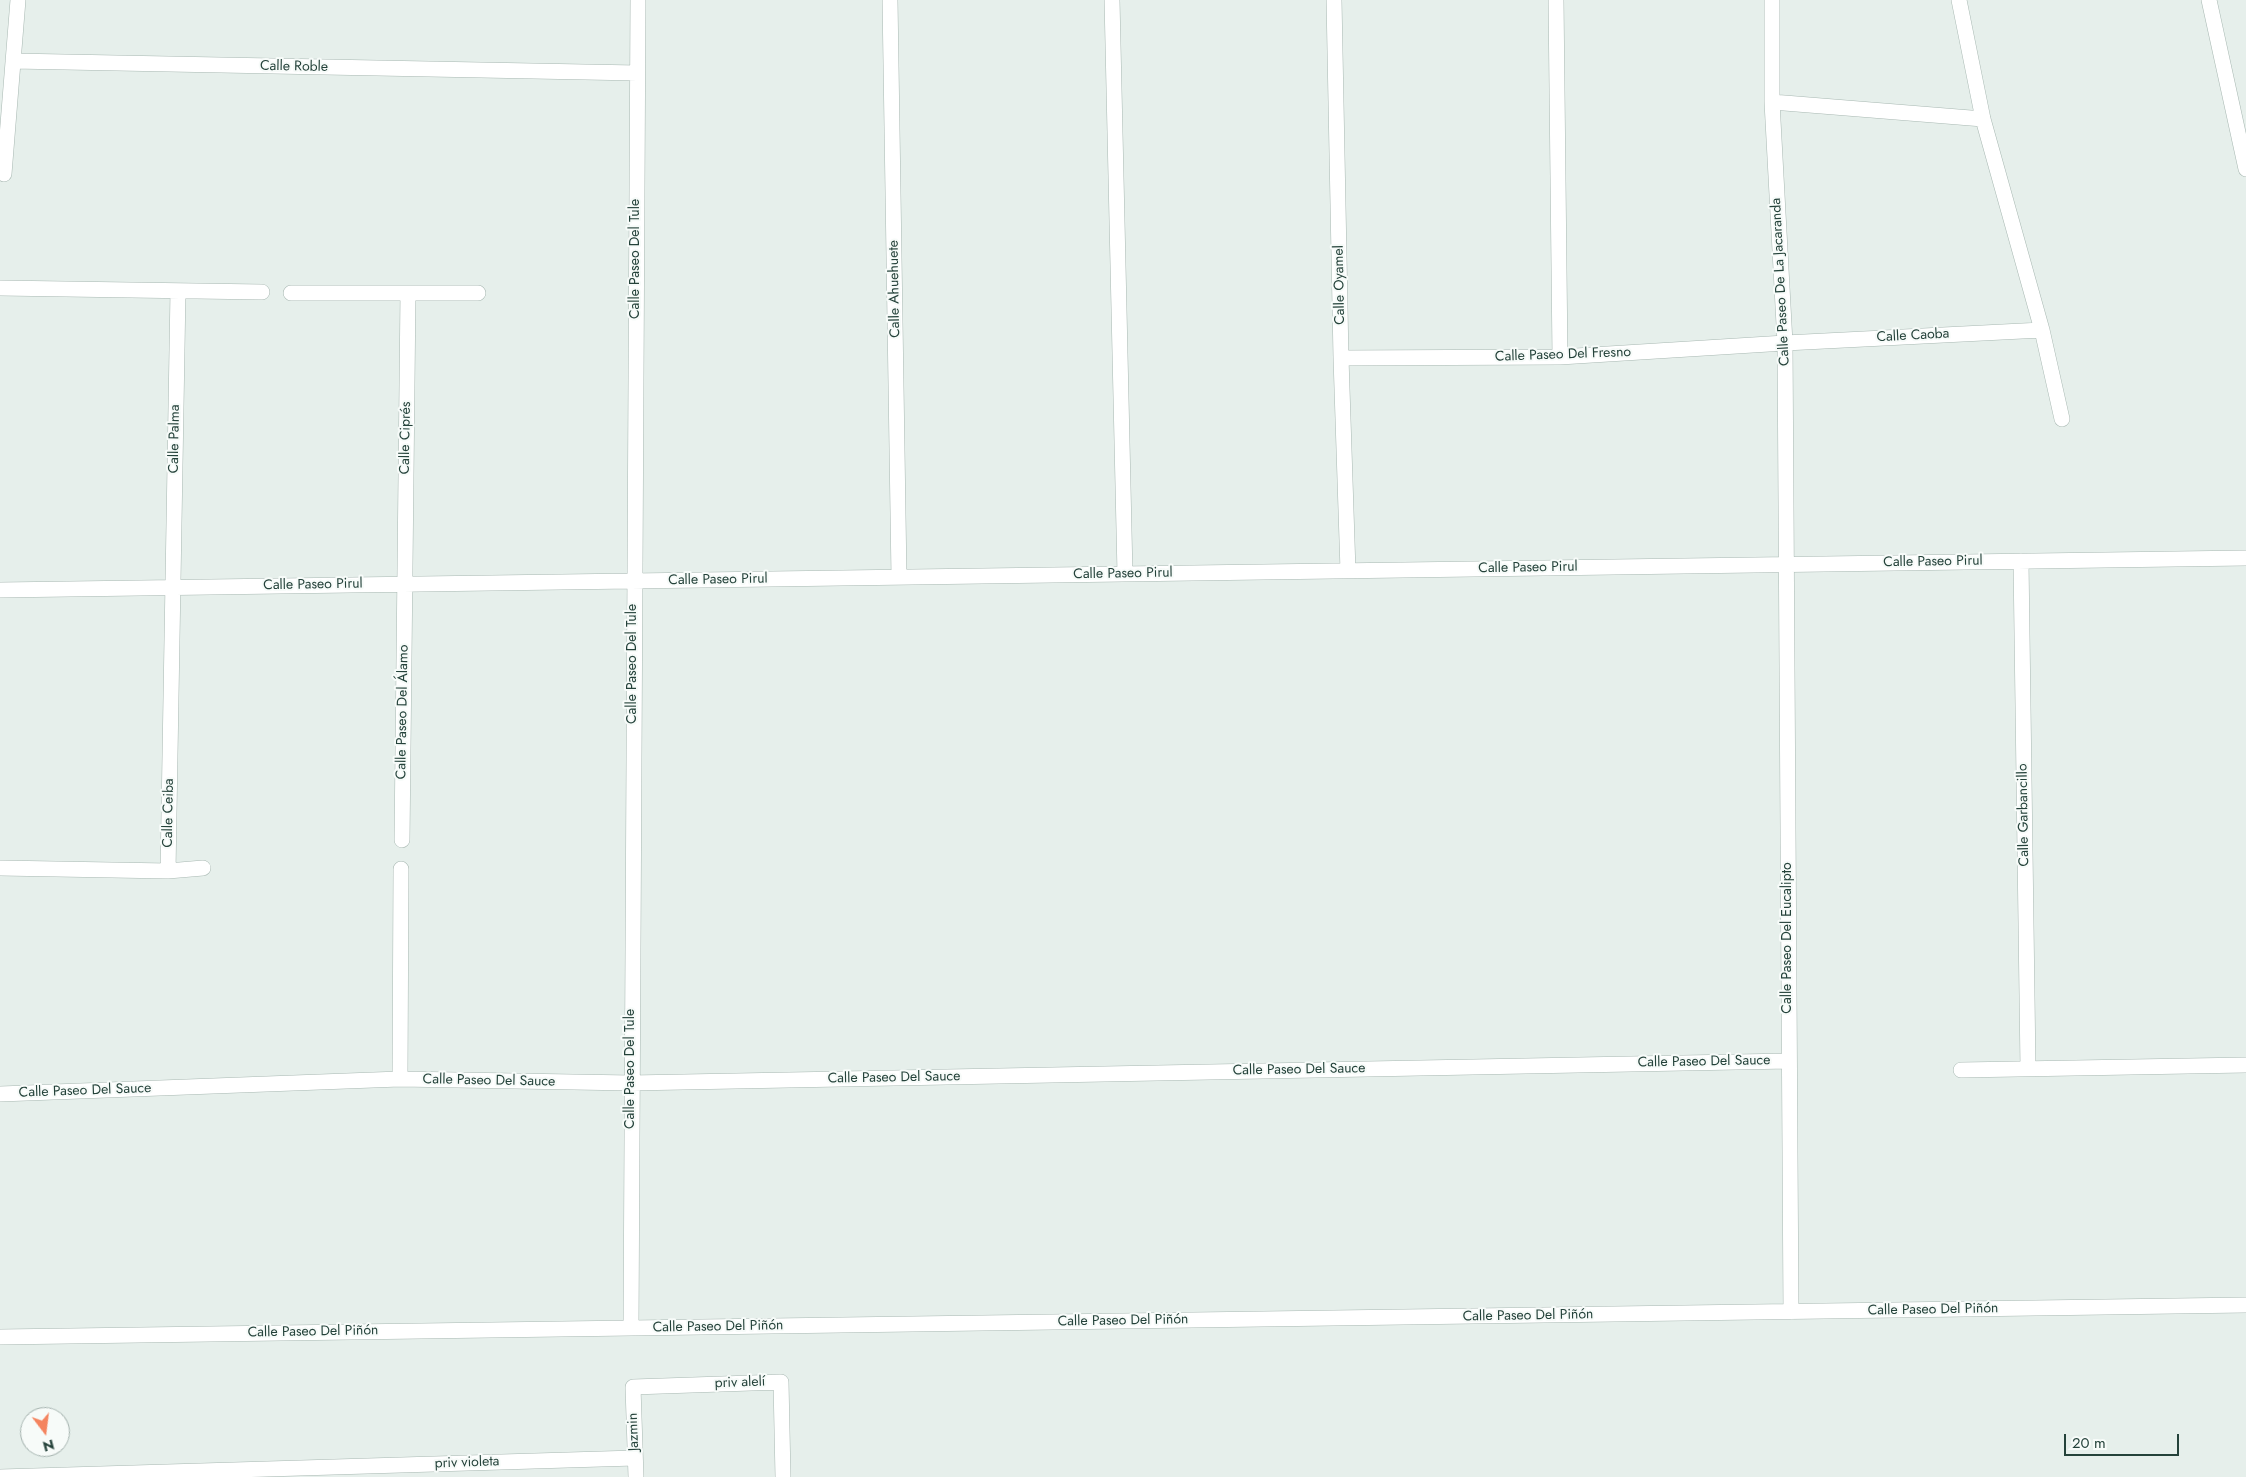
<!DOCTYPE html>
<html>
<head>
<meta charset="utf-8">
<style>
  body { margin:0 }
  #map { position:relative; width:2246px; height:1477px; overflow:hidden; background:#e6efeb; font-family:Jost,sans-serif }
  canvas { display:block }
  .north { position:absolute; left:20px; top:1407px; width:50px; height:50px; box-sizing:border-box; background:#f7fbf9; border:1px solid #a3b1ad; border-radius:50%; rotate:165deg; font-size:14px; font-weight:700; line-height:20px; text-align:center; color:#24423a }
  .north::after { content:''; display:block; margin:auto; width:18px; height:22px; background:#f4845f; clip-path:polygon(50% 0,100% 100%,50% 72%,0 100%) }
  .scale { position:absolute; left:2064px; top:1434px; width:115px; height:22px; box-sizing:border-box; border:2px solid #24423a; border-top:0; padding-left:6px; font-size:15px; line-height:18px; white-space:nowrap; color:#24423a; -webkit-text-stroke:4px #f7fbf9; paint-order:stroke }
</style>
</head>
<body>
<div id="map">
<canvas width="2246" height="1477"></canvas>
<div class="north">N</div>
<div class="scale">20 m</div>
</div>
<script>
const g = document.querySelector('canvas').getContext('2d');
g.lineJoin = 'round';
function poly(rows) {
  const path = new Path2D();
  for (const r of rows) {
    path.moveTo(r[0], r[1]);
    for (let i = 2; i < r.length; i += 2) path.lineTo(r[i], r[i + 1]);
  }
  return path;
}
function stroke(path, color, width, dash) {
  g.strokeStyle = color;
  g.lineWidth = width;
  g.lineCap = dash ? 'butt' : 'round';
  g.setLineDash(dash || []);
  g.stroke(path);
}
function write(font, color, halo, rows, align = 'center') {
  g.font = font + ' Jost,sans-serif';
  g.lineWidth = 4;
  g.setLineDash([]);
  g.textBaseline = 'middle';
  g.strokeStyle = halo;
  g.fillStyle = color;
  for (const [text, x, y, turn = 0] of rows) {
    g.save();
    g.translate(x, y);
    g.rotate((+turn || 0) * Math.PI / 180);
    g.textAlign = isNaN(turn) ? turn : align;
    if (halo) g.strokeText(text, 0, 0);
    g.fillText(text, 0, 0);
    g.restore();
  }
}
const minor = poly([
  [890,0,899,577],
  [1112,0,1125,574],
  [1334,0,1341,358,1348,571],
  [1556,0,1560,357],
  [1772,0,1772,102,1785,343,1791,1312],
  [1959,0,1983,119,2042,330,2062,419],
  [2209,0,2246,169],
  [13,61,637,73],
  [1772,102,1983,119],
  [4,174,18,0],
  [0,288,262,292],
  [291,293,478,293],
  [1341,358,1560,357,1785,343,2042,330],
  [2021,561,2028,1068],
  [0,590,2246,558],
  [402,840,408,293],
  [0,868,168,871,203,868],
  [168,871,178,291],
  [1961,1070,2246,1065],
  [400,1079,401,869],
  [0,1094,400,1079,631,1083,1789,1061],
  [631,1328,638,0],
  [0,1337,2246,1305],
  [0,1477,635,1458],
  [636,1477,633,1387,781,1382,783,1477]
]);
const streetNames = [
  ["Calle Roble",294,67,1],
  ["Calle Paseo Del Tule",636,259,-90],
  ["Calle Paseo De La Jacaranda",1781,282,-93],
  ["Calle Oyamel",1340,285,-91],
  ["Calle Ahuehuete",895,289,-91],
  ["Calle Caoba",1913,336,-3],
  ["Calle Paseo Del Fresno",1563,355,-2],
  ["Calle Ciprés",406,438,-89],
  ["Calle Palma",175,439,-89],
  ["Calle Paseo Pirul",1933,562,-1],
  ["Calle Paseo Pirul",1528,568,-1],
  ["Calle Paseo Pirul",1123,574,-1],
  ["Calle Paseo Pirul",718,580,-1],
  ["Calle Paseo Pirul",313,585,-1],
  ["Calle Paseo Del Tule",633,664,-90],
  ["Calle Paseo Del Álamo",403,712,-89],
  ["Calle Ceiba",169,813,-89],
  ["Calle Garbancillo",2024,815,-91],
  ["Calle Paseo Del Eucalipto",1788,938,-90],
  ["Calle Paseo Del Sauce",1704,1062,-1],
  ["Calle Paseo Del Tule",631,1069,-90],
  ["Calle Paseo Del Sauce",1299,1070,-1],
  ["Calle Paseo Del Sauce",894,1078,-1],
  ["Calle Paseo Del Sauce",489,1081,1],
  ["Calle Paseo Del Sauce",85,1091,-2],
  ["Calle Paseo Del Piñón",1933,1310,-1],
  ["Calle Paseo Del Piñón",1528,1316,-1],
  ["Calle Paseo Del Piñón",1123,1321,-1],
  ["Calle Paseo Del Piñón",718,1327,-1],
  ["Calle Paseo Del Piñón",313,1332,-1],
  ["priv alelí",740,1383,-2],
  ["Jazmin",634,1432,-92],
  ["priv violeta",467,1463,-2]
];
stroke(minor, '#a8b8b2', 16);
stroke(minor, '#fff', 15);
write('14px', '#24423a', '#f7fbf9', streetNames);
</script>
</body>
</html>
